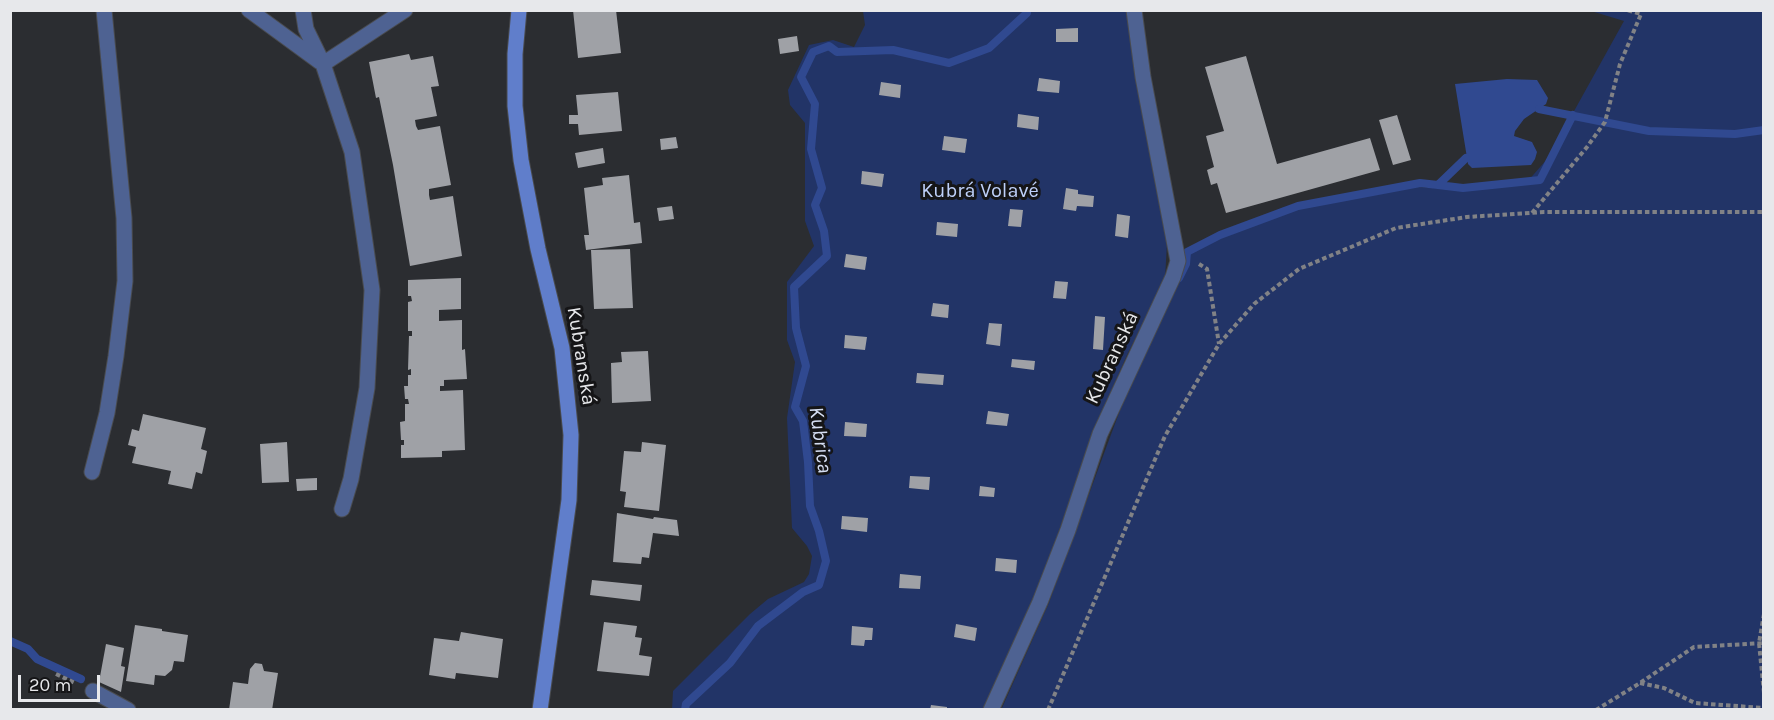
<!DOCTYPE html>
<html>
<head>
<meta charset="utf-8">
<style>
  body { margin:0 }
  #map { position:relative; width:1774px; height:720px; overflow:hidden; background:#2b2d31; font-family:Karla,sans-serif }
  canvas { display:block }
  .frame { position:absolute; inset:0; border:12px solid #e7e8eb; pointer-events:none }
  .scale { position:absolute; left:18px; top:675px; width:82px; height:27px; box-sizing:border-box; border:3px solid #e7e8eb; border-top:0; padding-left:8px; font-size:18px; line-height:21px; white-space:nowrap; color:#e7e8eb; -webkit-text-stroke:4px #151517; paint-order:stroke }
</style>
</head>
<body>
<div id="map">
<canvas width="1774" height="720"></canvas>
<div class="frame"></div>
<div class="scale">20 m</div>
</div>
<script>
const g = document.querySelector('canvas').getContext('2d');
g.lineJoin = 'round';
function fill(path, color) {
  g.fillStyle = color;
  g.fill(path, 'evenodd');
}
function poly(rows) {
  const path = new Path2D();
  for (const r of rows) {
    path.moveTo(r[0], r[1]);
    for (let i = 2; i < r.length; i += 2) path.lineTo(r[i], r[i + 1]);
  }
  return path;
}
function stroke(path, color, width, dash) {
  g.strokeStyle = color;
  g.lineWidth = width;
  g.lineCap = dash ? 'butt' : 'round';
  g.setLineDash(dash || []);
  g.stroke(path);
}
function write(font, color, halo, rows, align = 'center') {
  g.font = font + ' Karla,sans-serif';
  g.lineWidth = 6;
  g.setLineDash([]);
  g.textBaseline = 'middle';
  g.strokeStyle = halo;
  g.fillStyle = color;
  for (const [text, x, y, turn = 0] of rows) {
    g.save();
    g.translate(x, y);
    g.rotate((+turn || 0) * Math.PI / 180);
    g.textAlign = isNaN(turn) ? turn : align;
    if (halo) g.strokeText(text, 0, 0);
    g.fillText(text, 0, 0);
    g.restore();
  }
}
const green = poly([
  [863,11,1126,11,1167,243,1165,279,1127,355,1101,414,1036,595,983,709,672,710,673,691,750,614,768,599,804,582,809,574,812,556,807,546,792,528,787,418,795,362,787,340,787,282,814,246,805,221,805,123,790,105,788,90,809,45,833,40,854,47,865,25],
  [1591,11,1763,11,1763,709,1001,710,1048,605,1126,394,1188,264,1188,249,1284,207,1403,186,1463,190,1527,182,1548,158,1624,21]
]);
const water = poly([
  [1507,79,1537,80,1548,98,1546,104,1524,119,1515,131,1514,136,1532,142,1537,152,1535,159,1531,165,1472,168,1468,164,1455,84]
]);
const stream = poly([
  [1539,109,1649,131,1735,134,1764,130],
  [1438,185,1463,188,1540,180,1573,115],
  [1179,278,1186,264,1187,252,1220,235,1298,206,1420,183,1438,185,1466,158],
  [10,641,28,649,37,659,81,679],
  [685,710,686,704,730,663,758,626,803,592,819,585,826,561,819,531,810,506,808,462,803,421,795,407,806,366,796,328,794,287,827,256,824,231,815,205,822,188,811,149,815,104,801,77,813,52,829,46,837,52,893,50,949,63,989,48,1027,13,1027,10]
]);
const building = poly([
  [573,10,616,10,621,53,578,58],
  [1078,28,1078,42,1056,42,1056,29],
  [797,36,799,51,780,54,778,39],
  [409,54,411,60,433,56,439,86,431,87,437,116,415,120,416,126,418,130,440,126,451,185,429,189,429,195,430,200,453,196,462,256,410,266,393,165,379,97,376,98,369,62],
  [1246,56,1277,164,1370,138,1380,170,1226,213,1217,183,1211,185,1207,170,1214,167,1206,136,1224,131,1205,67],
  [1039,78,1060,81,1059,93,1037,91],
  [881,82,901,85,900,98,879,95],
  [618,92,622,131,579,135,578,124,569,124,569,115,578,115,576,95],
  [1018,114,1039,117,1038,130,1017,127],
  [1397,115,1411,160,1393,165,1379,120],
  [944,136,967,139,965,153,942,150],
  [676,137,678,148,661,150,660,139],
  [603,148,605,163,578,168,575,153],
  [862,171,884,174,882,187,861,184],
  [629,175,634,223,640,222,642,243,586,250,584,235,589,235,584,188,603,185,602,178],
  [1066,188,1078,190,1078,194,1094,196,1093,207,1077,206,1076,211,1063,209],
  [672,206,674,219,659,221,657,208],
  [1010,209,1023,210,1021,227,1008,226],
  [1117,214,1130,216,1128,238,1115,236],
  [937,222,958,224,957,237,936,235],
  [630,249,633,308,594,309,591,250],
  [846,254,867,257,865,270,844,267],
  [461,278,461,309,439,310,439,321,462,320,462,350,465,349,467,379,444,380,444,386,440,386,440,391,463,390,465,450,442,451,442,457,401,458,401,445,404,445,404,440,401,440,400,422,405,421,405,404,409,404,408,399,405,399,404,386,408,386,408,375,411,375,411,369,408,370,409,336,412,336,412,331,408,331,408,302,412,301,411,296,408,296,408,280],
  [1055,281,1068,282,1066,299,1053,298],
  [933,303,949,305,948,318,931,316],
  [1095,316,1105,317,1103,350,1093,349],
  [989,323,1002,324,1000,346,986,344],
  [845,335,867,337,865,350,844,348],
  [648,351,651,401,612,403,611,363,622,362,621,352],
  [1012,359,1035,361,1034,370,1011,367],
  [917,373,944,375,943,385,916,383],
  [988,411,1009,414,1007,426,986,424],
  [143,414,206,428,201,449,207,451,202,474,196,472,192,489,168,484,171,471,132,463,136,447,128,445,132,429,139,431],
  [845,422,867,424,866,437,844,436],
  [287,442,289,482,262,483,260,444],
  [642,442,666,445,659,511,624,507,626,492,620,491,624,451,641,452],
  [910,476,930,477,929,490,909,488],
  [317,478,317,490,297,491,296,479],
  [980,486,995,488,994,497,979,496],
  [617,513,653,519,654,517,677,520,679,536,653,533,649,558,642,557,641,564,613,562],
  [842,516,868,518,867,532,841,529],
  [996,558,1017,560,1016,573,995,571],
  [900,574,921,576,920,589,899,588],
  [592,580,642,585,640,601,590,595],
  [604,622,637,626,635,637,642,638,639,655,652,657,649,676,597,671],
  [956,624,977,628,975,641,954,637],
  [135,625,162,629,162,631,188,635,184,662,174,661,172,670,165,676,155,675,154,685,126,681],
  [852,626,873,628,872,640,865,640,864,646,851,645],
  [461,632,503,639,498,678,456,673,455,679,429,675,434,638,459,641],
  [106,644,124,648,121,666,125,667,121,692,99,682],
  [255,663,262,664,264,671,278,673,272,710,229,710,233,682,248,684,250,669],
  [931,705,947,707,947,710,930,710]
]);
const path = poly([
  [1532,213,1587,147,1605,122,1620,64,1641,14,1627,10],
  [1199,264,1207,269,1219,344],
  [1764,614,1759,643,1764,693],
  [56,674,75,683],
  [1640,683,1664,688,1695,703,1764,708],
  [1048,710,1165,436,1219,344,1254,304,1299,269,1396,228,1467,217,1544,212,1764,212],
  [1596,710,1640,683,1694,647,1764,643]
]);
const street = poly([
  [249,10,320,62],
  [303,10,306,29,323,64,352,152,372,290,367,388,351,479,342,509],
  [323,64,405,10],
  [92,472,107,413,116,356,125,281,124,218,104,10],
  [93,691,128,710],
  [991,710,1040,602,1068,530,1100,434,1173,277,1178,261,1143,77,1134,10]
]);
const secondary = poly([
  [519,10,515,54,515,106,521,160,538,249,562,348,571,435,569,500,540,710]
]);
const parkNames = [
  ["Kubrá Volavé",980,191]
];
const streetNames = [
  ["Kubranská",581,356,81],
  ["Kubranská",1112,358,-65]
];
const waterNames = [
  ["Kubrica",820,440,82]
];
fill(green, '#223467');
fill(water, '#304990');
stroke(stream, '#304990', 8);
fill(building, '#9fa1a6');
stroke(street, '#494b4f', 17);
stroke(secondary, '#494b4f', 17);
stroke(path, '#818286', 4, [4.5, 3]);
stroke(street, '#4e6292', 15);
stroke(secondary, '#607ecb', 15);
write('20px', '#bfd1fa', '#151517', parkNames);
write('20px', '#e7e8eb', '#151517', streetNames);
write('italic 21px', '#d5def3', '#151517', waterNames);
</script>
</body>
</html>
